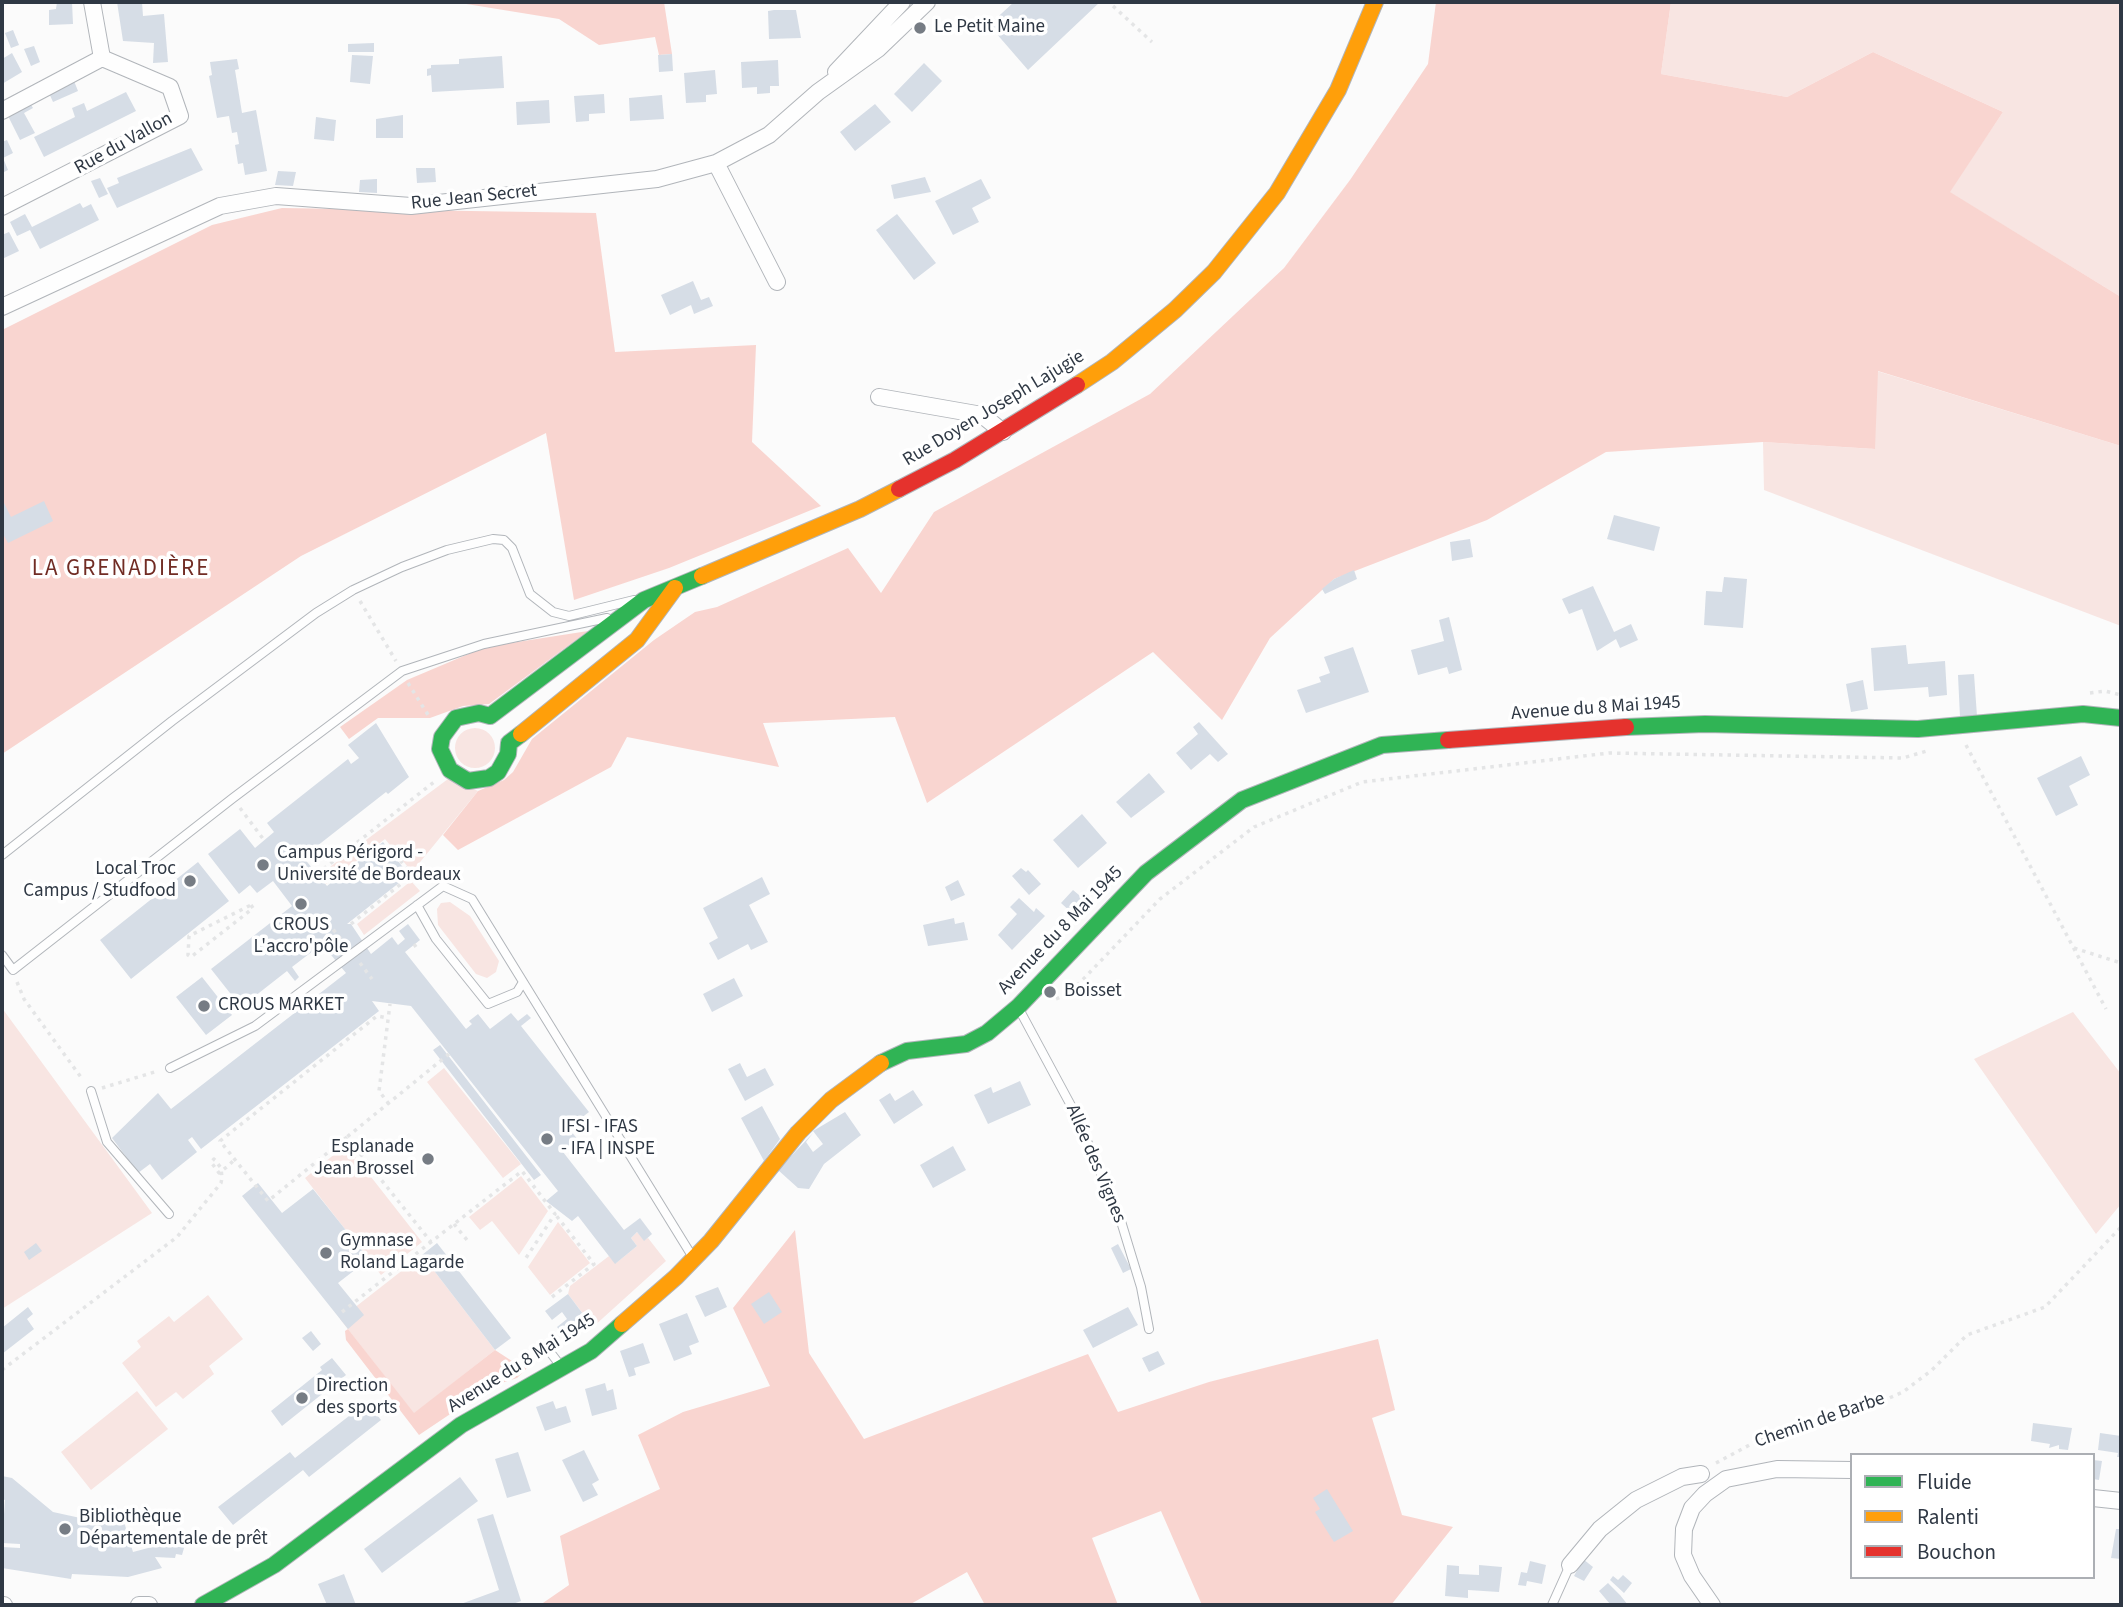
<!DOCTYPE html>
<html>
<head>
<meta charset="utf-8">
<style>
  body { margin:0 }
  #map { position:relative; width:2123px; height:1607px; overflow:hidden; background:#fbfbfb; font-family:"Source Sans 3",sans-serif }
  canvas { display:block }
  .frame { position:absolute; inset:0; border:4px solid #2f3844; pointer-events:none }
  .legend { position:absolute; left:1850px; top:1453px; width:245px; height:126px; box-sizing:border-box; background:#fff; border:2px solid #acafb4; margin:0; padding:9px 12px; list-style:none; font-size:21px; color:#2f3844 }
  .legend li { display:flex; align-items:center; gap:14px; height:35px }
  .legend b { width:35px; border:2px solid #acafb4 }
</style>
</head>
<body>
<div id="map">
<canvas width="2123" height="1607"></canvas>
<div class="frame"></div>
<ul class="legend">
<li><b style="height:9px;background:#30b455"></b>Fluide</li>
<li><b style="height:9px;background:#ff9f0a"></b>Ralenti</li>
<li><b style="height:9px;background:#e5322d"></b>Bouchon</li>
</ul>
</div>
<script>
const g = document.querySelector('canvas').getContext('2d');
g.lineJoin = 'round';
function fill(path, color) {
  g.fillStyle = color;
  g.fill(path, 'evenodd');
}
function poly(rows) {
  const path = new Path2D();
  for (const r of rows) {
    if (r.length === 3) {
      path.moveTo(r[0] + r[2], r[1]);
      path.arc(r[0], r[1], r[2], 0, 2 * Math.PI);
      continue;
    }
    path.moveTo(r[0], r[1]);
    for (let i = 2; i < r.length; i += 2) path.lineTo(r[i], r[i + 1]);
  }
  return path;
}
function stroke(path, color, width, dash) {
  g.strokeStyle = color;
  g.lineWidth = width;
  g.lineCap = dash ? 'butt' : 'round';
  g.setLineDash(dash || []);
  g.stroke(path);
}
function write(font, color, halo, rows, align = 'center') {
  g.font = font + ' "Source Sans 3",sans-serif';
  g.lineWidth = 7;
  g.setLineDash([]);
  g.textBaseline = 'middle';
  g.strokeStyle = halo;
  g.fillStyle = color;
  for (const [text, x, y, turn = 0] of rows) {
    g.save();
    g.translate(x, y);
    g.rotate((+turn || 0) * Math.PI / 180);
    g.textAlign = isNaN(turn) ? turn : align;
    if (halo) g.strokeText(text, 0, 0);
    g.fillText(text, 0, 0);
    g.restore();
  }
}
const green = poly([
  [1671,2,2121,2,2121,297,1949,192,2003,112,1873,52,1787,97,1661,74],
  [1877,371,2121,446,2121,626,1764,490,1763,442,1874,449],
  [475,748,20],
  [448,779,478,791,412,872,385,839,326,884,319,875],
  [411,881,420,891,364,935,357,924],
  [450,902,470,916,499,961,496,972,487,978,476,974,438,925,437,909,441,903],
  [2,1008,152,1213,2,1309],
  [2073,1012,2121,1074,2121,1204,2096,1234,1974,1059],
  [444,1068,521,1164,503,1178,427,1082],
  [346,1145,422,1242,381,1275,305,1178],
  [521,1176,548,1211,519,1255,492,1221,480,1230,469,1217],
  [558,1222,590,1263,550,1295,528,1267],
  [637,1232,644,1240,648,1238,666,1261,593,1327,568,1294,570,1286,609,1256,616,1263,637,1246,631,1238],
  [422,1255,495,1350,414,1414,340,1319],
  [208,1295,243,1339,209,1366,214,1374,183,1399,176,1392,156,1407,122,1363,141,1347,137,1341,169,1316,174,1322],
  [137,1391,168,1429,91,1490,61,1452]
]);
const forest = poly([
  [454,2,664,2,672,54,659,55,655,37,599,45,559,19],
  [1436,2,1671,2,1661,74,1787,97,1873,52,2003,112,1950,192,2121,297,2121,446,1878,371,1875,449,1763,442,1606,452,1487,520,1334,579,1270,638,1222,720,1153,652,927,803,895,717,763,723,779,767,627,737,611,767,458,850,443,835,478,791,504,780,513,772,532,739,654,640,695,612,717,607,848,548,881,593,934,512,1150,394,1284,268,1350,180,1428,64],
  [282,208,596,213,615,352,756,345,752,442,821,506,669,568,574,600,546,433,301,556,2,754,2,330,212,225],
  [588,631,489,704,463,706,430,718,378,718,349,739,340,727,407,680,485,647],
  [795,1230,809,1353,864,1439,1088,1354,1118,1412,1209,1382,1378,1339,1395,1410,1372,1418,1402,1515,1453,1527,1391,1605,1202,1605,1161,1511,1092,1538,1118,1605,985,1605,967,1572,909,1605,540,1605,569,1585,560,1536,660,1489,638,1435,683,1412,770,1386,733,1308],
  [348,1329,414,1413,495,1350,515,1363,522,1362,527,1368,517,1378,492,1386,419,1435,346,1340,345,1331]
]);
const building = poly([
  [57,2,72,2,73,24,49,25,49,10,56,9],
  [117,2,142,2,143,16,164,14,168,62,153,63,154,43,123,41],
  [1014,2,1100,2,1028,70,989,25],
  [774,10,796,10,801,38,769,39,768,11],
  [13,30,19,45,11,48,5,33],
  [374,43,374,52,348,52,348,44],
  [34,46,40,62,31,66,24,49],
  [12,53,22,72,2,84,2,59],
  [672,54,673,71,659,72,658,55],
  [352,55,373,56,370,84,350,82],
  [502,56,504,88,432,92,431,75,427,76,427,69,431,68,431,65,459,64,459,59],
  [237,59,239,69,235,70,242,113,256,110,267,171,245,175,243,163,238,164,235,145,239,144,237,132,232,133,229,116,217,118,209,76,212,75,210,62],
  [778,60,779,86,770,86,770,93,757,94,757,87,742,88,741,62],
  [924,63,942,81,912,112,894,94],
  [715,70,717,94,706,95,706,102,686,103,684,73],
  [74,81,78,91,53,102,49,93],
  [126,92,136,111,44,157,34,137,75,117,72,108,84,103,87,111],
  [604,94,605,113,589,114,589,121,576,122,574,96],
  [662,95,664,119,630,121,629,98],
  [549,100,550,123,517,125,516,102],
  [30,103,33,108,24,113,35,133,20,140,8,116],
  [875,104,891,122,855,151,840,132],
  [403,115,403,138,376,138,376,119],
  [316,117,336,120,334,141,314,139],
  [7,140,13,153,3,158,8,170,2,173,2,142],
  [191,148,203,170,117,208,107,188,119,183,117,178],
  [416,168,435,168,436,182,417,183],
  [278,171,296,172,293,186,275,185],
  [925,177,931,192,894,199,891,185],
  [100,178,108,194,99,198,91,181],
  [377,179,377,193,359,192,360,180],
  [981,179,991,198,972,208,979,222,953,235,935,201],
  [80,203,83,208,91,204,99,220,40,249,30,230,17,236,10,222,25,214,32,227],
  [897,214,936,263,914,280,876,230],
  [9,232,19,251,2,259,2,235],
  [693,281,701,300,709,297,713,306,694,314,691,305,670,315,661,295],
  [2,499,11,517,44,501,53,521,8,543,2,532],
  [1614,515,1660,527,1654,551,1607,539],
  [1470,539,1473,557,1452,561,1450,542],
  [1354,570,1357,579,1325,594,1322,589,1334,579],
  [1724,577,1747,579,1743,628,1704,625,1706,591,1722,592],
  [1593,586,1614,632,1631,624,1638,640,1620,648,1616,639,1597,651,1582,609,1569,614,1562,599],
  [1449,617,1462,670,1449,674,1447,667,1418,675,1411,650,1444,641,1439,620],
  [1906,645,1908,664,1945,661,1947,695,1929,697,1928,687,1874,691,1871,648],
  [1353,647,1369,692,1306,713,1297,690,1321,682,1319,677,1330,673,1324,657],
  [1974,674,1977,716,1960,717,1958,675],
  [1863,680,1868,709,1851,712,1846,684],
  [1199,722,1228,754,1218,762,1210,754,1191,770,1176,753,1198,734,1193,727],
  [376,723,409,777,388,794,386,792,303,857,327,886,383,842,409,875,347,924,351,924,371,954,392,937,398,945,405,939,399,931,408,924,420,940,405,952,466,1029,472,1024,469,1021,478,1014,490,1029,511,1013,518,1021,527,1014,531,1018,521,1026,589,1112,568,1128,581,1143,572,1150,569,1147,563,1152,624,1230,640,1218,652,1234,644,1241,637,1232,631,1238,637,1246,615,1264,578,1216,572,1221,546,1201,558,1191,411,1006,372,1001,379,1011,201,1149,192,1137,188,1140,197,1152,162,1180,150,1164,138,1173,112,1138,158,1093,171,1109,346,973,322,944,292,967,299,977,295,981,287,971,241,1007,211,969,292,906,273,881,257,893,250,885,239,894,208,854,240,829,255,848,274,832,267,823,348,759,351,764,359,758,348,745],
  [2081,756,2090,775,2069,786,2078,805,2056,816,2037,778],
  [1149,773,1165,792,1131,818,1116,802],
  [1082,814,1107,843,1078,868,1053,840],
  [198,862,229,901,131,979,100,940],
  [1021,868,1026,872,1028,870,1041,884,1029,895,1012,876],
  [762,877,770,894,749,905,768,942,751,950,748,944,718,960,709,943,718,938,703,908],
  [958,880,965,895,951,901,945,887],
  [1073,890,1085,900,1073,914,1061,903],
  [1019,898,1034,912,1036,908,1045,916,1012,950,998,935,1017,914,1010,907],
  [954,918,955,924,964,922,968,940,928,946,923,925],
  [202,977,232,1015,206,1035,176,997],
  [734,978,743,996,712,1012,703,994],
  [440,1045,541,1175,534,1180,433,1050],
  [740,1063,747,1077,765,1068,774,1085,745,1101,728,1069],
  [1020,1081,1031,1105,988,1124,974,1095,991,1087,993,1093],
  [913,1090,923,1105,894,1124,879,1100,890,1093,895,1101],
  [762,1106,780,1139,764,1161,741,1118],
  [845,1112,861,1135,824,1164,809,1189,798,1188,778,1170,813,1133,806,1142,813,1152,823,1144,813,1131],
  [953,1146,966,1170,933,1188,920,1165],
  [258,1183,282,1213,313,1189,369,1259,338,1283,364,1315,348,1329,242,1196],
  [36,1243,42,1251,29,1260,24,1252],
  [437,1243,511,1338,495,1350,422,1255],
  [1118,1244,1131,1269,1123,1273,1111,1248],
  [718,1287,727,1307,705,1317,695,1296],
  [769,1292,782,1312,764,1324,751,1304],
  [568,1294,586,1318,563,1335,557,1327,567,1319,562,1312,552,1320,545,1311],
  [28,1307,33,1314,27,1319,34,1329,2,1354,2,1328],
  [1128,1307,1138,1325,1093,1348,1083,1330],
  [687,1313,699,1342,689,1346,692,1354,674,1361,659,1324],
  [311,1331,321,1344,313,1351,302,1338],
  [643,1343,650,1363,634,1368,636,1375,629,1377,620,1351],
  [1158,1351,1165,1364,1149,1372,1142,1358],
  [332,1358,346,1375,282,1426,271,1411,322,1370,320,1367],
  [605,1383,607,1391,613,1389,617,1409,592,1416,585,1389],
  [553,1401,556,1409,566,1406,571,1422,545,1431,536,1407],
  [367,1402,381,1420,309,1477,303,1470,233,1525,218,1507,290,1452,295,1458],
  [2033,1423,2072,1428,2068,1450,2059,1449,2059,1445,2049,1448,2050,1444,2031,1441],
  [2100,1433,2121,1436,2121,1457,2117,1457,2118,1453,2098,1450],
  [584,1450,599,1480,592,1484,598,1495,583,1502,562,1460],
  [518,1452,531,1491,507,1498,495,1459],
  [2093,1460,2102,1461,2099,1480,2093,1479],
  [2,1476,12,1478,53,1512,85,1519,117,1516,125,1525,133,1552,152,1547,145,1542,144,1534,154,1533,176,1539,184,1548,182,1555,176,1554,175,1558,155,1557,162,1568,128,1577,72,1574,71,1579,2,1568,2,1547,20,1548,20,1544,2,1543,5,1500,2,1499],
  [460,1477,478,1501,382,1573,364,1549],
  [1327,1489,1353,1531,1334,1542,1315,1512,1320,1509,1313,1498],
  [493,1514,521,1601,510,1605,458,1605,499,1590,477,1519],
  [2116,1529,2121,1529,2121,1559,2111,1558],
  [1583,1559,1593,1567,1584,1581,1574,1576],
  [1530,1561,1546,1565,1542,1584,1527,1581,1526,1586,1518,1585,1521,1572,1527,1573],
  [1447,1565,1459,1566,1459,1574,1479,1575,1479,1565,1502,1567,1499,1592,1468,1590,1468,1598,1445,1596],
  [344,1574,356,1605,327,1605,318,1584],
  [1623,1575,1632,1583,1624,1593,1610,1580,1613,1576,1618,1580],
  [1608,1583,1620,1595,1628,1605,1608,1605,1610,1604,1599,1591]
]);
const path = poly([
  [1113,6,1152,42],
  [360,601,396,661],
  [408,683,430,718],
  [2090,693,2105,691,2121,695],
  [1966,745,2106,1009],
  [240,808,264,840],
  [317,874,434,782],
  [251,905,253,908,242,917,191,957,188,955,189,936,251,905],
  [328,923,344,943],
  [351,924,412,875,388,845],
  [414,944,416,947],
  [2074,948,2121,963],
  [360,963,372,979],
  [17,982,24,999,83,1080],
  [1056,999,1070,993,1160,899,1254,827,1362,782,1609,753,1903,758,1930,750],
  [449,1054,347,1137,431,1242,522,1171,555,1214,524,1261],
  [102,1088,158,1071],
  [389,1104,379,1091,390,1004],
  [347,1137,268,1201,220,1141,377,1016,388,1018],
  [454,1224,467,1240],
  [552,1297,594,1264,555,1214],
  [342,1312,431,1242],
  [2,1370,177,1237,221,1183,222,1178,221,1168,214,1159,211,1162,219,1173,228,1166,234,1160],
  [1716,1463,1770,1434,1848,1416,1903,1392,1932,1370,1967,1335,2045,1307,2121,1227]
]);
const lane = poly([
  [2,855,172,721,316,613,353,590,402,567,447,550,493,539,504,540,512,548,530,594,553,612,569,616,634,600],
  [417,905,436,939,488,1004,517,992,523,982],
  [2,955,13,970,233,798,402,671,484,644,607,618],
  [1019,1009,1075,1113,1120,1218,1141,1287,1149,1329],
  [170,1068,255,1026,443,886,472,899,692,1256],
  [91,1091,107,1142,169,1214],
  [550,1352,560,1365],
  [1552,1605,1570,1565]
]);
const street = poly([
  [92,2,102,58],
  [836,72,902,2],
  [2,111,102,58],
  [716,163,777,282],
  [2,207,180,116,170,87,102,58],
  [2,307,220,206,276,196,411,206,657,179,716,163,769,135,818,92,878,49,927,2],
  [879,397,982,415,1003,432],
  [2093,1498,2121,1501],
  [1570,1565,1600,1529,1636,1500,1682,1477,1701,1474],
  [2,1605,4,1605],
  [139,1605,149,1605],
  [1712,1605,1692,1576,1683,1555,1684,1529,1692,1508,1705,1494,1726,1479,1777,1469,1852,1470]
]);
const fast = poly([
  [1626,727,1705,724,1918,729,2083,714,2121,718],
  [521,734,509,743,508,754,498,772,489,778,468,781,450,770,440,749,442,737,456,718,479,713,490,716,644,600,702,576],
  [881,1063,907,1051,966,1044,987,1033,1018,1007,1146,873,1242,800,1382,745,1448,740],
  [203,1605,274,1565,461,1425,591,1351,622,1324]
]);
const slow = poly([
  [1077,385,1112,362,1175,310,1214,272,1277,193,1338,90,1375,2],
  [702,576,860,509,899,489],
  [521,734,637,640,675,588],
  [622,1324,676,1277,711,1241,798,1133,831,1100,881,1063]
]);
const jam = poly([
  [899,489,955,460,1077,385],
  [1448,740,1626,727]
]);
const markers = [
  [920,28,7,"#767c84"],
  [263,865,7,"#767c84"],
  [190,881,7,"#767c84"],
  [301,904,7,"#767c84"],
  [1050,992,7,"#767c84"],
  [204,1006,7,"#767c84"],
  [547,1139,7,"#767c84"],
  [428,1159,7,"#767c84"],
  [326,1253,7,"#767c84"],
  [302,1398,7,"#767c84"],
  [65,1529,7,"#767c84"]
];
const poiNames = [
  ["Le Petit Maine",934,28],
  ["Campus Périgord -",277,854],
  ["Université de Bordeaux",277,876],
  ["Local Troc",176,870,"right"],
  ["Campus / Studfood",176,892,"right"],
  ["CROUS",301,926,"center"],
  ["L'accro'pôle",301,948,"center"],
  ["Boisset",1064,992],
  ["CROUS MARKET",218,1006],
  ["IFSI - IFAS",561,1128],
  ["- IFA | INSPE",561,1150],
  ["Esplanade",414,1148,"right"],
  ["Jean Brossel",414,1170,"right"],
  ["Gymnase",340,1242],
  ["Roland Lagarde",340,1264],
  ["Direction",316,1387],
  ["des sports",316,1409],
  ["Bibliothèque",79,1518],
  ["Départementale de prêt",79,1540]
];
const streetNames = [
  ["Rue du Vallon",124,144,-29],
  ["Rue Jean Secret",474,198,-6],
  ["Rue Doyen Joseph Lajugie",994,409,-31],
  ["Avenue du 8 Mai 1945",1596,709,-4],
  ["Avenue du 8 Mai 1945",1061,931,-46],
  ["Allée des Vignes",1095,1164,67],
  ["Avenue du 8 Mai 1945",522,1364,-32],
  ["Chemin de Barbe",1820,1421,-19]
];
const quarterNames = [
  ["LA GRENADIÈRE",121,570]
];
fill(green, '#f8e5e2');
fill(forest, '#f9d5d0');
fill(building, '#d6dde6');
stroke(lane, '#b1b5ba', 10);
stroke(street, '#b1b5ba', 18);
stroke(fast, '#b1b5ba', 18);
stroke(slow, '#b1b5ba', 18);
stroke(jam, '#b1b5ba', 18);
stroke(path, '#e4e5e6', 3.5, [3.5, 5]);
stroke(lane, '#fefefe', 8);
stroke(street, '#fefefe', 16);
stroke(fast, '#30b455', 16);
stroke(slow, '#ff9f0a', 16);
stroke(jam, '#e5322d', 16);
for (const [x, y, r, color] of markers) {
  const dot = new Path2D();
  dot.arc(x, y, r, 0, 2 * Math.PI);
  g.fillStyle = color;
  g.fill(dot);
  stroke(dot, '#fff', 2.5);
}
write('19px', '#2f3844', '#fff', poiNames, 'left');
write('19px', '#2f3844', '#fff', streetNames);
g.letterSpacing = '2px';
write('23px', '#712c24', '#fff', quarterNames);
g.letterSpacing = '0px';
</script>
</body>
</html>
